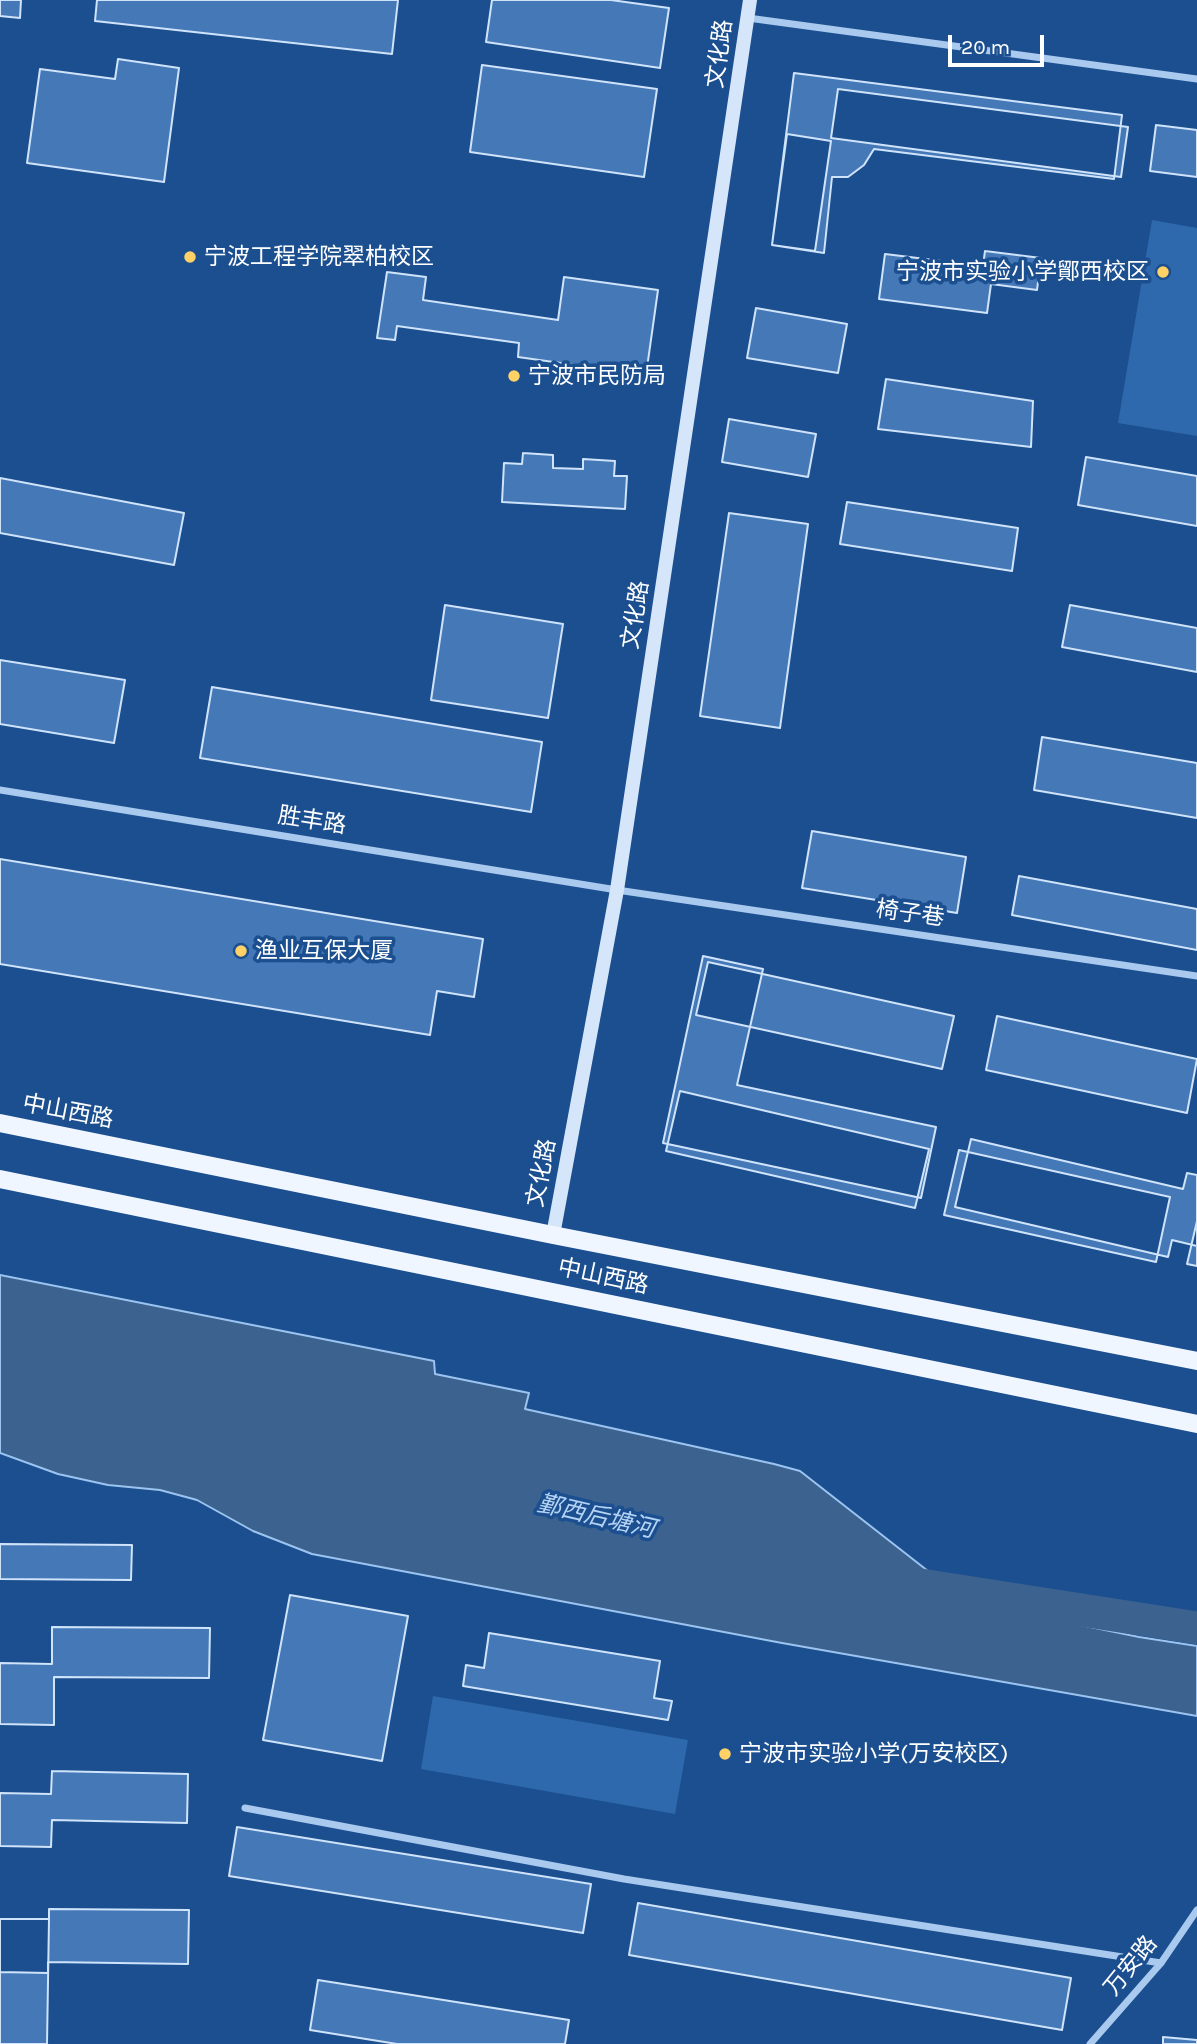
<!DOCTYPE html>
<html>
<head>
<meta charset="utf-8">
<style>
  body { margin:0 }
  #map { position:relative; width:1197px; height:2044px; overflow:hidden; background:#1b4f8f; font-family:Karla,sans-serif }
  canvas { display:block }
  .scale { position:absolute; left:948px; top:35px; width:96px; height:32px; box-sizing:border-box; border:4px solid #fff; border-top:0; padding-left:9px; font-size:21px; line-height:24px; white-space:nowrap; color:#fff; -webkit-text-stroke:5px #1b4f8f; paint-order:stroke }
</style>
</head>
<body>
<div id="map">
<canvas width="1197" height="2044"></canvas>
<div class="scale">20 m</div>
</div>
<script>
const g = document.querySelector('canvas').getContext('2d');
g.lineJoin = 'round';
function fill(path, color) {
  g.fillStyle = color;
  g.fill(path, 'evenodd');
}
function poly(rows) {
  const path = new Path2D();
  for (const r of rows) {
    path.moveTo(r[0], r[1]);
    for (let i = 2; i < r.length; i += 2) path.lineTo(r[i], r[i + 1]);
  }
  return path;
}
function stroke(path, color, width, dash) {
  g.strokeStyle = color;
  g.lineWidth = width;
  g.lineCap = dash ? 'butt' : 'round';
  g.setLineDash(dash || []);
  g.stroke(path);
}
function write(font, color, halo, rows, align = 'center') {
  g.font = font + ' Karla,"Noto Sans SC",sans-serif';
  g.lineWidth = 7;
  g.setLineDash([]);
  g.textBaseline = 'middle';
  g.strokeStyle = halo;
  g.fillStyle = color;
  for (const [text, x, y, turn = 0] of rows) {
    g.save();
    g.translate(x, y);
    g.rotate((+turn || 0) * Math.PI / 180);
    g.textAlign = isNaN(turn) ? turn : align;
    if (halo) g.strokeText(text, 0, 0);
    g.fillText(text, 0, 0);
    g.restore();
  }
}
const green = poly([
  [1152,220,1197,228,1197,436,1118,423],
  [433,1696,688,1740,675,1814,421,1769]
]);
const water = poly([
  [0,1275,434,1361,435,1374,529,1393,525,1409,774,1464,800,1471,960,1596,998,1608,1139,1637,1197,1646,1197,1716,782,1643,312,1554,253,1531,197,1500,160,1490,108,1485,58,1474,0,1453,0,1275]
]);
const canal = poly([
  [908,1583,1197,1628]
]);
const building = poly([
  [0,0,21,0,20,18,0,16,0,0],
  [97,0,398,0,392,54,95,21,97,0],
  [492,0,611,0,669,8,660,68,486,42,492,0],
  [118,59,179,68,164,182,27,163,40,69,115,79,118,59],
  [482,65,657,89,644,177,470,152,482,65],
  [794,73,1122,115,1114,179,874,149,864,165,848,177,832,177,824,253,772,245,794,73],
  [838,89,1128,127,1121,177,831,138,838,89],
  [1156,125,1197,130,1197,177,1150,171,1156,125],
  [787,134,831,141,815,251,772,245,787,134],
  [985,251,1041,258,1037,290,991,284,987,313,879,299,885,254,983,266,985,251],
  [387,272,426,277,423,300,558,320,564,277,658,290,646,375,518,357,519,343,397,326,395,340,377,338,387,272],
  [756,308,847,324,838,373,747,358,756,308],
  [886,379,1033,401,1031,447,878,429,886,379],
  [729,419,816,434,808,477,722,462,729,419],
  [523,453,553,455,553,468,583,469,583,459,615,461,614,476,627,476,625,509,502,502,504,463,522,464,523,453],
  [1086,457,1197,476,1197,526,1078,505,1086,457],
  [0,478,184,513,174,565,0,533,0,478],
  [847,502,1018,528,1012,571,840,544,847,502],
  [729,513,808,524,780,728,700,716,729,513],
  [445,605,563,624,548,718,431,700,445,605],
  [1070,605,1197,628,1197,672,1062,647,1070,605],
  [0,660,125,680,114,743,0,724,0,660],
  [212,687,542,742,531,812,200,758,212,687],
  [1042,737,1197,763,1197,818,1034,790,1042,737],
  [812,831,966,857,957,913,802,888,812,831],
  [0,859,483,939,474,997,437,991,430,1035,0,964,0,859],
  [1019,876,1197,909,1197,950,1012,915,1019,876],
  [703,956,763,969,737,1085,936,1127,921,1198,663,1143,703,956],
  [708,962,954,1016,942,1069,696,1015,708,962],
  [997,1016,1197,1059,1187,1113,986,1070,997,1016],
  [680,1091,929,1149,915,1208,666,1151,680,1091],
  [971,1139,1183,1189,1187,1173,1197,1175,1197,1246,1172,1240,1168,1257,955,1207,971,1139],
  [959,1150,1170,1197,1156,1262,944,1215,959,1150],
  [1197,1221,1197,1266,1187,1264,1197,1221],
  [0,1544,132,1545,131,1580,0,1579,0,1544],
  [290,1595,408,1616,382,1761,263,1740,290,1595],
  [52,1627,210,1628,209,1678,54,1677,54,1725,0,1724,0,1663,52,1664,52,1627],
  [489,1633,660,1661,654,1698,672,1701,668,1720,463,1686,466,1665,484,1668,489,1633],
  [52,1771,188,1774,187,1823,52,1820,51,1847,0,1846,0,1793,51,1794,52,1771],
  [237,1827,591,1884,583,1933,229,1876,237,1827],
  [638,1903,1071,1978,1062,2030,629,1955,638,1903],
  [49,1909,189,1910,188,1964,48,1962,48,1973,0,1972,0,1919,49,1919,49,1909],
  [0,1919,49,1919,47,2044,0,2044,0,1919],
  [318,1980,569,2020,565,2044,397,2044,310,2030,318,1980],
  [1163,2037,1197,2040,1197,2044,1163,2044,1163,2037]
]);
const street = poly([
  [748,18,1197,79],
  [0,790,617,890,1197,976],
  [245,1808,624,1879,1161,1963],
  [1090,2044,1161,1963,1197,1910]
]);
const secondary = poly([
  [553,1235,617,890,750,0]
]);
const primary = poly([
  [0,1123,553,1235,1197,1361],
  [0,1179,1197,1424]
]);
const markers = [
  [190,257,7,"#ffd166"],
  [1163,272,7,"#ffd166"],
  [514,376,7,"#ffd166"],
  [241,951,7,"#ffd166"],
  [725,1754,7,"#ffd166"]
];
const streetNames = [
  ["文化路",720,54,-82],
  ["文化路",636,615,-81],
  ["胜丰路",312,821,9],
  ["椅子巷",910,914,8],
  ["中山西路",68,1112,11],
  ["文化路",542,1173,-79],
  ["中山西路",603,1277,12],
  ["万安路",1131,1966,-51]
];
const poiNames = [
  ["宁波工程学院翠柏校区",204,257],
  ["宁波市实验小学鄮西校区",1149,272,"right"],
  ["宁波市民防局",528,376],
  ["渔业互保大厦",255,951],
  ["宁波市实验小学(万安校区)",739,1754]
];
const waterNames = [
  ["鄞西后塘河",596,1517,13]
];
fill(green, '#2e69ad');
fill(water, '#3c6290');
stroke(water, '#9cc4f0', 2);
stroke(canal, '#3c6290', 33);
fill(building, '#4478b7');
stroke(building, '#cfe3fa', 2);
stroke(street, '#a9c9ee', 7);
stroke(secondary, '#d6e6fa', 14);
stroke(primary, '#f0f6ff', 18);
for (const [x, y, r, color] of markers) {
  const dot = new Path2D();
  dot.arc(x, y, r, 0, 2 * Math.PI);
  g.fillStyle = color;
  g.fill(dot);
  stroke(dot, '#1b4f8f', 2.5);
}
write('23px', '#fff', '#1b4f8f', streetNames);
write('23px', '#fff', '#1b4f8f', poiNames, 'left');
write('italic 24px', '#b5d3f5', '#1b4f8f', waterNames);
</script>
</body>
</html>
